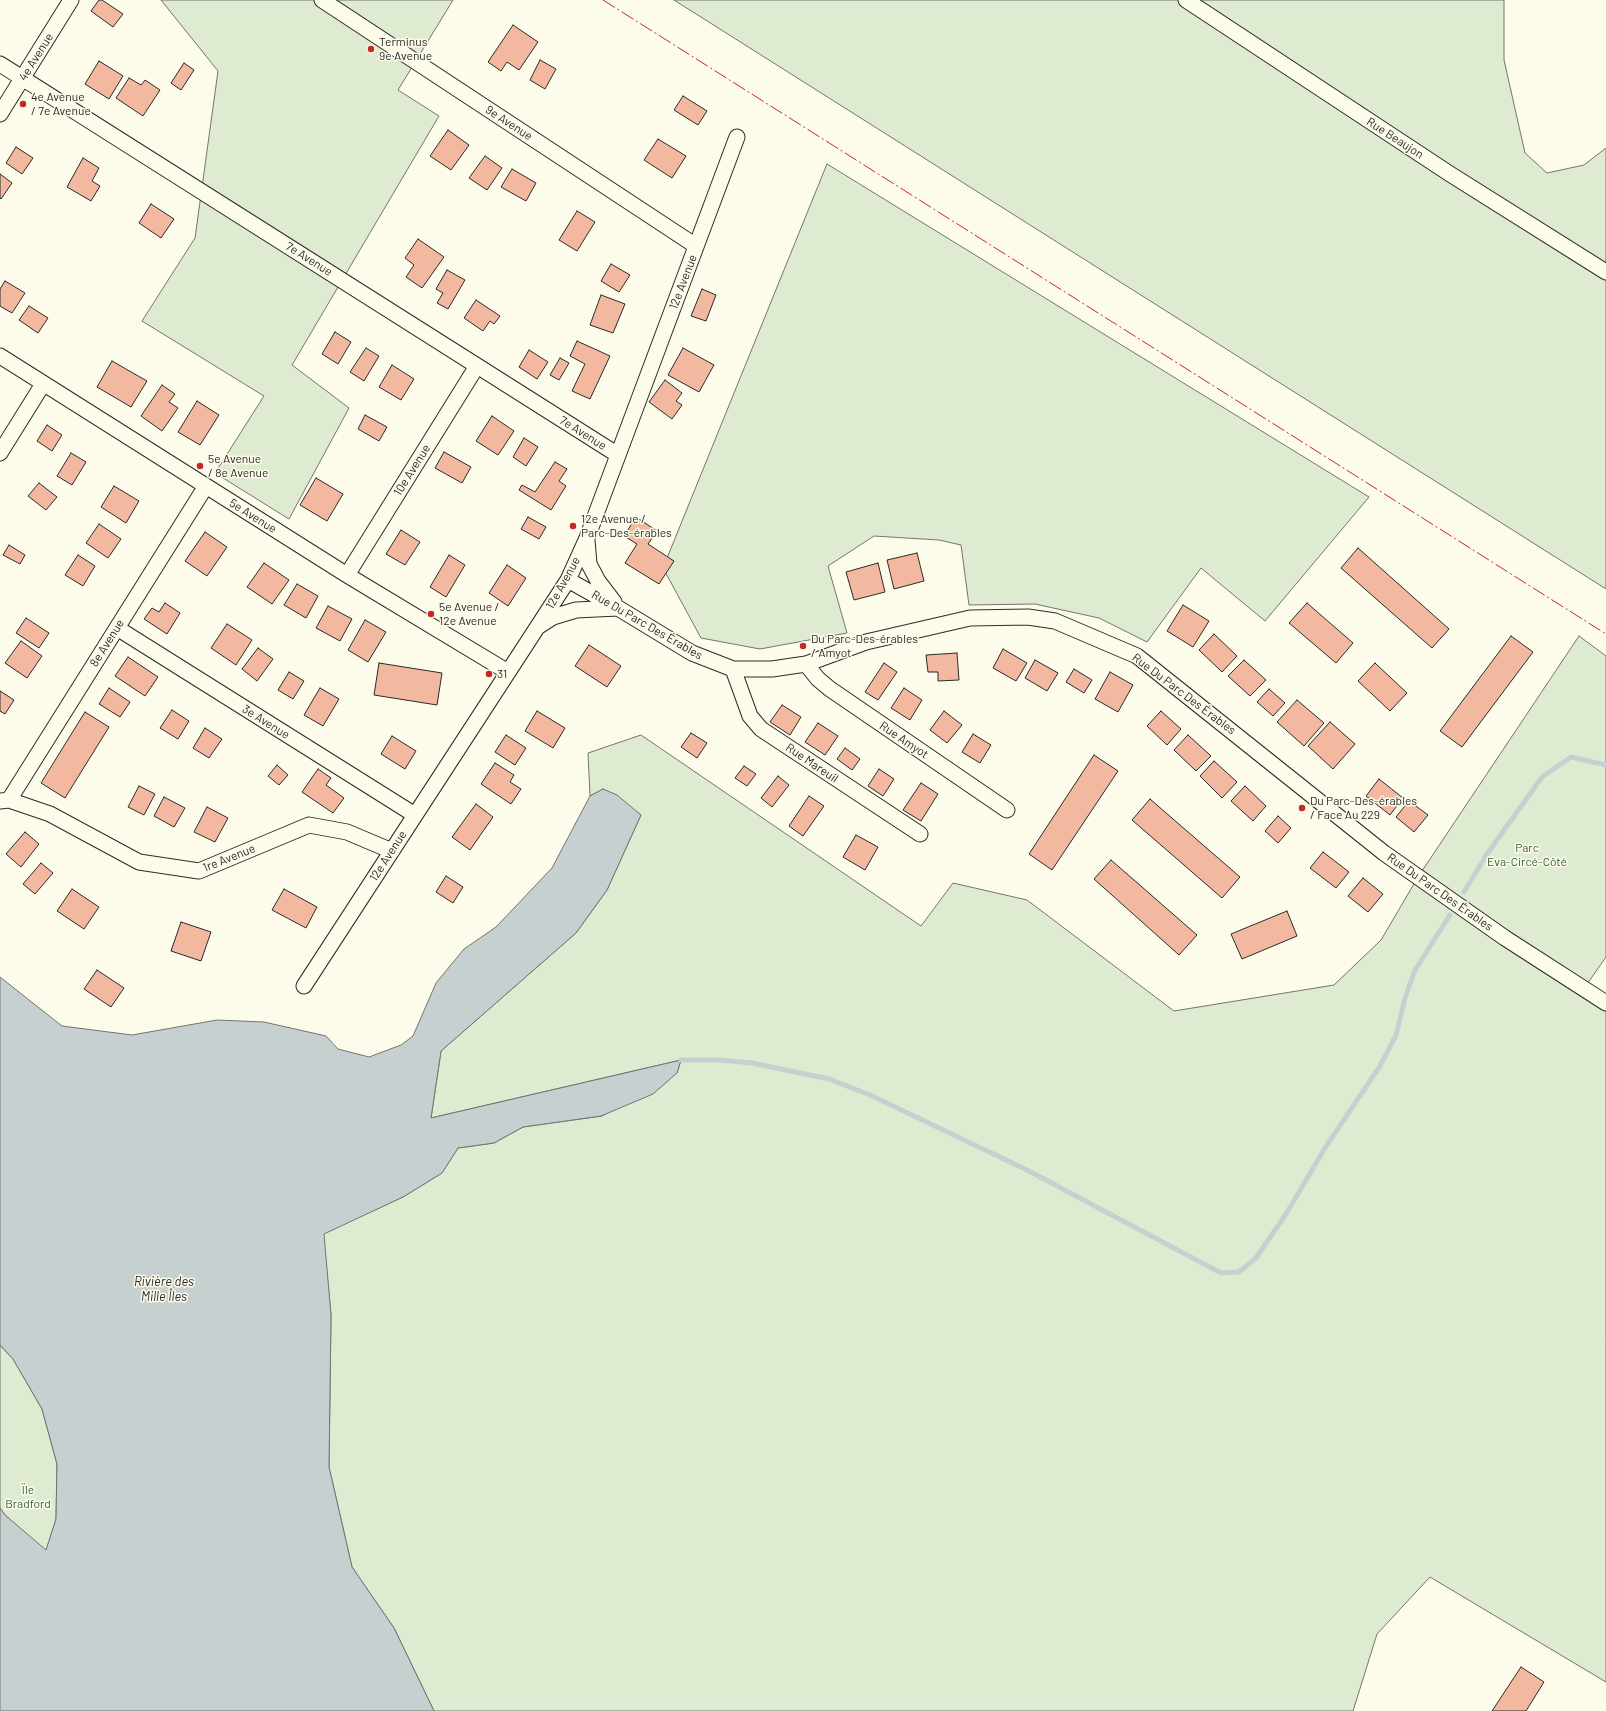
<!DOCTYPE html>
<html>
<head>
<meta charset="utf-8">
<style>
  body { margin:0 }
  canvas { display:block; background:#fdfbea }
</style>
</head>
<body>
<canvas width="1606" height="1711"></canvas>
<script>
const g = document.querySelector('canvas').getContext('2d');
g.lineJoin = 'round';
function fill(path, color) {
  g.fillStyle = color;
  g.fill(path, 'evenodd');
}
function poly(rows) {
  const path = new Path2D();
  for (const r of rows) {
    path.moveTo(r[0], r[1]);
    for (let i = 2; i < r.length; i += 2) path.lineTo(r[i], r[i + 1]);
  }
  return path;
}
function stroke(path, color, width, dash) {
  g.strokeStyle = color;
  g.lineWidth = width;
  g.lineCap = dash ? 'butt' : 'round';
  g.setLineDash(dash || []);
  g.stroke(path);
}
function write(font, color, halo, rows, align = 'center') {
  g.font = font + ' Barlow,sans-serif';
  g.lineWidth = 3;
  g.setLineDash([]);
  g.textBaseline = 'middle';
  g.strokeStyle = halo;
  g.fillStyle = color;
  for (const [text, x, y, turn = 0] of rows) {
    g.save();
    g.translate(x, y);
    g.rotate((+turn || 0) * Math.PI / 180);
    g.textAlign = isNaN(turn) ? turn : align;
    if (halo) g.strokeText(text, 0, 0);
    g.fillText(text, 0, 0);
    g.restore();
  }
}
const green = poly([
  [161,0,453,0,398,90,439,116,292,365,349,408,289,519,215,473,264,396,142,321,195,238,218,71,161,0],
  [674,0,1504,0,1504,60,1525,153,1547,173,1584,165,1606,148,1606,589,674,0],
  [827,164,1369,497,1265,621,1201,568,1147,642,1099,618,1035,604,969,605,961,545,939,540,874,536,828,566,847,633,760,649,701,638,663,568,827,164],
  [1579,636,1606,656,1606,957,1585,987,1606,1001,1606,1682,1430,1577,1377,1634,1353,1711,434,1711,394,1628,352,1567,329,1467,331,1315,323,1233,403,1197,442,1173,458,1148,494,1143,523,1127,602,1116,677,1073,681,1060,431,1118,441,1051,576,933,607,890,641,815,603,789,590,796,588,753,641,735,921,926,953,883,1027,900,1174,1011,1334,985,1381,940,1418,877,1579,636],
  [0,1345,13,1359,42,1409,57,1464,56,1519,46,1551,5,1515,0,1508,0,1345]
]);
const water = poly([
  [603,789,617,795,641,815,607,890,576,933,441,1051,431,1118,681,1060,677,1073,653,1094,601,1116,523,1127,494,1143,458,1148,442,1173,403,1197,324,1234,331,1315,329,1467,352,1567,394,1628,434,1711,0,1711,0,1508,5,1515,46,1550,56,1519,57,1464,42,1409,13,1359,0,1345,0,977,62,1026,132,1035,217,1020,264,1022,326,1036,338,1049,369,1057,401,1045,413,1036,436,983,464,949,496,927,552,868,590,796,603,789]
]);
const stream = poly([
  [1464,892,1487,854,1542,777,1571,757,1606,765],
  [681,1060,719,1060,752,1063,829,1079,870,1095,1027,1170,1221,1273,1239,1272,1256,1258,1286,1214,1325,1148,1380,1066,1396,1035,1405,998,1415,970,1450,915]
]);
const building = poly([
  [99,0,102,0,123,14,113,27,91,11,99,0],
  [513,25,538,42,519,70,507,62,501,71,488,62,513,25],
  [540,60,556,69,545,89,530,80,540,60],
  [99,61,123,76,109,99,85,84,99,61],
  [184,63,194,70,181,90,171,83,184,63],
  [129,78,141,85,145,80,160,90,143,116,116,98,129,78],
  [683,96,707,111,698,125,674,110,683,96],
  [448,130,469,145,451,170,430,156,448,130],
  [658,139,686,156,672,178,644,160,658,139],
  [16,147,33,158,22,174,6,163,16,147],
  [485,156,502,168,487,190,469,178,485,156],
  [83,158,99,168,92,181,100,186,91,201,67,187,83,158],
  [512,169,536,183,526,201,501,187,512,169],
  [0,174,12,183,1,199,0,198,0,174],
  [151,204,174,219,161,238,139,223,151,204],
  [577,211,595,222,577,251,559,240,577,211],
  [418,239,444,257,422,288,406,277,414,265,405,258,418,239],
  [611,264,630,275,619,292,601,281,611,264],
  [447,270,465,280,448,309,437,303,443,293,436,289,447,270],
  [5,281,25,293,12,313,0,306,0,289,5,281],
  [702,289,716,295,706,321,691,316,702,289],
  [601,295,625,304,613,333,590,325,601,295],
  [476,300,500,316,494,324,490,321,483,331,464,318,476,300],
  [29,306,48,318,38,333,19,320,29,306],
  [335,332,351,342,338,364,322,354,335,332],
  [577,341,610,356,590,399,572,391,585,364,570,356,577,341],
  [366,348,379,356,364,381,350,372,366,348],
  [683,348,714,365,699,392,668,375,683,348],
  [529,350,548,362,537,379,519,367,529,350],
  [560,358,569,363,559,380,550,375,560,358],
  [112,361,147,381,131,407,97,387,112,361],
  [392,365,414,379,401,400,379,387,392,365],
  [665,380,682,393,676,401,682,405,672,419,649,402,665,380],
  [162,385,175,394,169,402,178,408,162,431,141,416,162,385],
  [197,401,219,415,200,445,178,432,197,401],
  [365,415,387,427,379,441,358,429,365,415],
  [492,416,514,431,498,455,476,441,492,416],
  [47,425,62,435,52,451,37,441,47,425],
  [524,438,538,447,526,466,513,457,524,438],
  [444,452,471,467,462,483,435,468,444,452],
  [71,453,86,462,72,485,57,476,71,453],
  [555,462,567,469,559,481,566,486,551,510,519,490,522,485,535,492,555,462],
  [316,478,343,494,327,521,300,505,316,478],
  [39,483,57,497,46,510,28,496,39,483],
  [114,486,139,501,126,523,101,507,114,486],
  [528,517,546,527,539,539,521,529,528,517],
  [636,517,657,531,648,544,674,561,659,584,625,563,637,544,624,536,636,517],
  [99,524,121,539,108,558,86,543,99,524],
  [401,530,420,542,405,565,386,554,401,530],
  [205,532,227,547,207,576,185,561,205,532],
  [9,545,25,555,20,564,3,555,9,545],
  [1358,548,1449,629,1432,648,1341,568,1358,548],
  [917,553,924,581,894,589,887,560,917,553],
  [78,555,95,566,83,586,65,575,78,555],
  [449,555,465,565,446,597,430,587,449,555],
  [264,563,289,580,272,604,247,587,264,563],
  [878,563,885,592,854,600,846,572,878,563],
  [507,565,526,578,508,606,489,593,507,565],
  [297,584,318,596,306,618,284,605,297,584],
  [165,603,180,613,167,634,144,619,152,608,159,612,165,603],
  [1307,603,1353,643,1336,663,1289,623,1307,603],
  [1183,605,1209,621,1193,647,1167,631,1183,605],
  [328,606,352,619,340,641,316,628,328,606],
  [26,618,49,633,39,648,16,633,26,618],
  [365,620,386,632,368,662,348,650,365,620],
  [227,624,252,640,236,665,211,648,227,624],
  [1214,634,1237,656,1222,672,1199,650,1214,634],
  [1511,636,1533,652,1462,747,1440,731,1511,636],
  [21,641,42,656,27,678,5,663,21,641],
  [589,645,621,666,607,687,575,666,589,645],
  [258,648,273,659,257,681,242,669,258,648],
  [1003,649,1027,663,1016,681,993,668,1003,649],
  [957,653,959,680,938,681,938,672,928,672,926,655,957,653],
  [128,657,158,677,145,696,115,676,128,657],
  [1035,660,1058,673,1047,691,1025,678,1035,660],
  [1244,660,1266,680,1250,696,1228,676,1244,660],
  [379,663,442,673,437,705,374,695,379,663],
  [884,663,897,672,878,700,865,692,884,663],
  [1375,663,1407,693,1390,711,1358,681,1375,663],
  [1074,669,1092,680,1084,693,1066,682,1074,669],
  [289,672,304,681,293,699,278,690,289,672],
  [1110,672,1133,685,1118,712,1095,699,1110,672],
  [109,688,130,702,120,717,99,704,109,688],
  [320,688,339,699,323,726,304,715,320,688],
  [904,688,922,700,910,720,891,708,904,688],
  [1269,689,1285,703,1273,716,1257,702,1269,689],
  [0,691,14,700,5,714,0,711,0,691],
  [1297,700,1324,723,1304,746,1277,722,1297,700],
  [782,705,801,717,790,735,770,722,782,705],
  [172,710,189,721,178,739,160,728,172,710],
  [537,711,565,728,553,748,525,731,537,711],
  [944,711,962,725,947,743,930,730,944,711],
  [1161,711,1181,729,1167,745,1147,726,1161,711],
  [85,712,109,727,65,798,41,783,85,712],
  [1330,722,1355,744,1333,769,1308,746,1330,722],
  [818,723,838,736,825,755,805,742,818,723],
  [205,728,222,739,209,758,193,748,205,728],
  [691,733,707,743,697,758,681,747,691,733],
  [973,734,991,745,980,763,962,752,973,734],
  [506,735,526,748,515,765,495,752,506,735],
  [1188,735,1211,756,1196,771,1174,750,1188,735],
  [392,736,416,751,405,769,381,754,392,736],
  [845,748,860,759,852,770,837,759,845,748],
  [1094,755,1118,771,1052,870,1029,854,1094,755],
  [1214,761,1237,782,1222,798,1200,776,1214,761],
  [495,763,514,775,510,782,521,789,511,804,481,784,495,763],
  [277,765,288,775,279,785,268,776,277,765],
  [744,766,756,774,747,786,735,778,744,766],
  [318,769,331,778,326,785,344,798,333,813,302,792,318,769],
  [879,769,894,779,883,796,868,786,879,769],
  [778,776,789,785,772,807,761,798,778,776],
  [1379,779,1403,798,1390,815,1366,796,1379,779],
  [921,783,938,794,921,821,903,810,921,783],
  [139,786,155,794,144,815,128,807,139,786],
  [1245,786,1266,806,1253,821,1231,801,1245,786],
  [809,796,824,806,803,836,789,826,809,796],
  [164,797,185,808,174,827,154,816,164,797],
  [1150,799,1240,877,1222,898,1132,820,1150,799],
  [1409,801,1428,815,1414,832,1396,817,1409,801],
  [476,804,493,817,470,850,452,837,476,804],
  [207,807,228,818,215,842,194,832,207,807],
  [1278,816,1291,828,1278,843,1265,831,1278,816],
  [25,832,39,844,21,867,6,854,25,832],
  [856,835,878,847,865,870,843,857,856,835],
  [1323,852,1349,872,1336,888,1310,868,1323,852],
  [1111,860,1197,935,1179,955,1094,879,1111,860],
  [41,863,53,873,35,894,23,884,41,863],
  [446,876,463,887,453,903,436,892,446,876],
  [1363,878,1383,894,1368,912,1348,896,1363,878],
  [72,889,99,907,84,929,57,911,72,889],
  [284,889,317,907,306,928,272,910,284,889],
  [1287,911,1297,936,1242,959,1231,934,1287,911],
  [181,922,211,932,201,961,171,951,181,922],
  [97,970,124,988,111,1007,84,989,97,970],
  [1521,1667,1544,1682,1526,1711,1492,1711,1521,1667]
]);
const street = poly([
  [322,0,696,246],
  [1186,0,1450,174,1606,272],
  [0,64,618,455],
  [0,114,71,0],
  [0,356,347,575,508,672],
  [0,453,43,384],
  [587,540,589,564,598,581,614,602],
  [347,575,477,366],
  [568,580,618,608,692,653,733,669,772,669,806,664,866,642,970,618,1028,617,1055,621,1137,656,1384,853,1505,938,1606,1003],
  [539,626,553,617,576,610,618,608],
  [117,628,415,815],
  [806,664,818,679,830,689,1007,810],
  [733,669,750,716,761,729,920,834],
  [9,800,206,486],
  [0,801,9,800,50,814,139,862,199,871,309,825,347,832,392,851],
  [304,986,568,580,587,538,737,137]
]);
const power = poly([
  [603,0,1606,634]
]);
const markers = [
  [371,49,4,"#c62828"],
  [23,104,4,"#c62828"],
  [200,466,4,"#c62828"],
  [573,526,4,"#c62828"],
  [431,614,4,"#c62828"],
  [803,646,4,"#c62828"],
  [489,674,4,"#c62828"],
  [1302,808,4,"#c62828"]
];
const poiNames = [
  ["Terminus",379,42],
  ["9e Avenue",379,56],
  ["4e Avenue",31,97],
  ["/ 7e Avenue",31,111],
  ["5e Avenue",208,459],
  ["/ 8e Avenue",208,473],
  ["12e Avenue /",581,519],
  ["Parc-Des-érables",581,533],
  ["5e Avenue /",439,607],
  ["12e Avenue",439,621],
  ["Du Parc-Des-érables",811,639],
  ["/ Amyot",811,653],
  ["31",497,674],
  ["Du Parc-Des-érables",1310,801],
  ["/ Face Au 229",1310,815]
];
const streetNames = [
  ["4e Avenue",36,57,-58],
  ["9e Avenue",509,123,33],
  ["Rue Beaujon",1395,138,33],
  ["7e Avenue",309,259,32],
  ["12e Avenue",683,282,-69],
  ["7e Avenue",583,433,32],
  ["10e Avenue",412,470,-58],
  ["5e Avenue",253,516,32],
  ["12e Avenue",563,583,-61],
  ["Rue Du Parc Des Érables",647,625,30],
  ["8e Avenue",107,643,-58],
  ["Rue Du Parc Des Érables",1184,694,37],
  ["3e Avenue",266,722,32],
  ["Rue Amyot",904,740,34],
  ["Rue Mareuil",812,763,34],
  ["12e Avenue",388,856,-57],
  ["1re Avenue",229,858,-22],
  ["Rue Du Parc Des Érables",1440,892,35]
];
const parkNames = [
  ["Parc",1527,848],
  ["Eva-Circé-Côté",1527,862],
  ["Ïle",28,1490],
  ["Bradford",28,1504]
];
const waterNames = [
  ["Rivière des",164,1282],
  ["Mille Îles",164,1297]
];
fill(green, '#deebd1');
stroke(green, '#74746e', 1);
fill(water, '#c7d0d0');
stroke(water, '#74746e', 1);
stroke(stream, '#c7d0d0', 5);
fill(building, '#f2b8a0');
stroke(building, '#2b2b2b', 1);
stroke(street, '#2b2b2b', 17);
stroke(street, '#fdfbea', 15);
stroke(power, '#c62828', 1, [14, 3, 2, 3]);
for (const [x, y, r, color] of markers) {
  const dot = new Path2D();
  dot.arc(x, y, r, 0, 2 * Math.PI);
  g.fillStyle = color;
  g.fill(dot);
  stroke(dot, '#fdfbea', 1.5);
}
write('12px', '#2b2b2b', '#fdfbea', poiNames, 'left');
write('12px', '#2b2b2b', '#fdfbea', streetNames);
write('12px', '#34623c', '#fdfbea', parkNames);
write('italic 13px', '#2b2b2b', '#fdfbea', waterNames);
</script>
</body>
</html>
